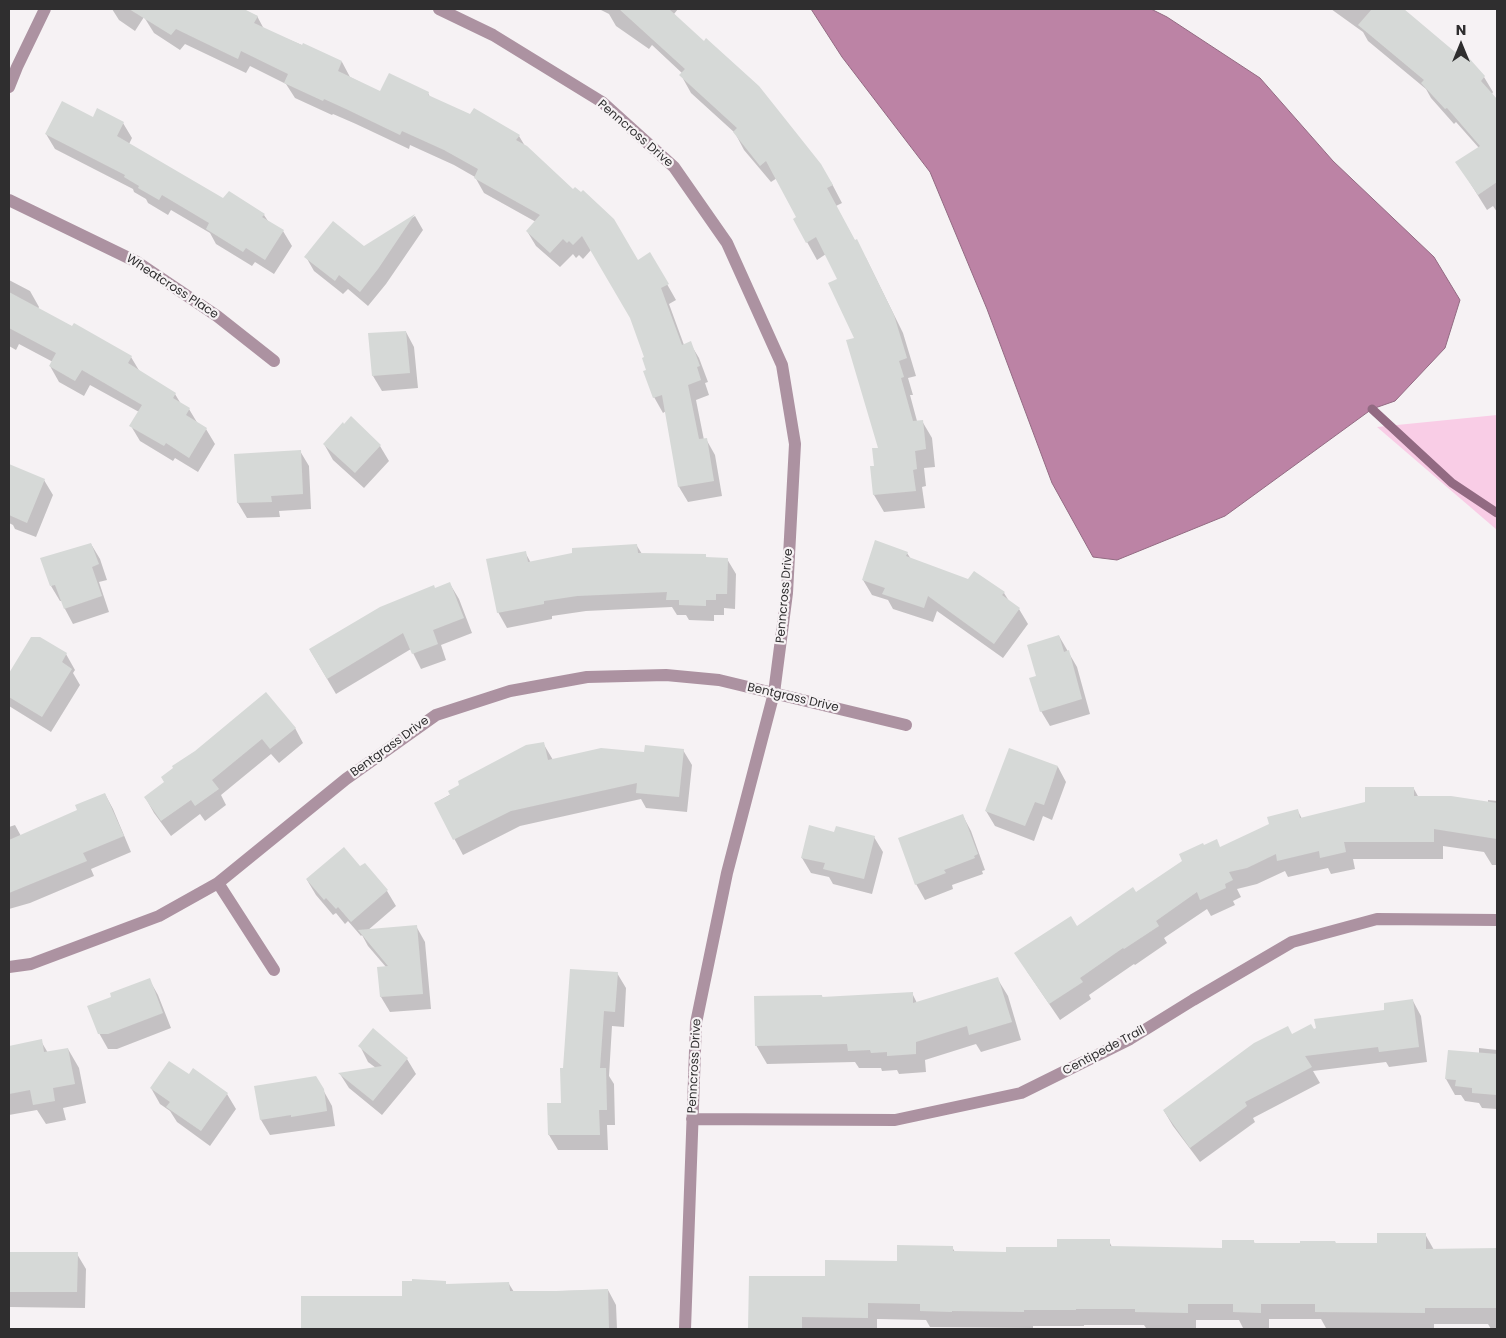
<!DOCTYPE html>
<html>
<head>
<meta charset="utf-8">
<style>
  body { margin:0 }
  #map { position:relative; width:1506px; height:1338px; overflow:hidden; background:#f6f2f4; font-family:Poppins,sans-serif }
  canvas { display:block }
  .frame { position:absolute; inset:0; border:10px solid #2f2e2f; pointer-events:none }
  .north { position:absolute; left:1436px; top:20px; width:50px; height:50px; -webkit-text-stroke:4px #f6f2f4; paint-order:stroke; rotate:0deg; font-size:14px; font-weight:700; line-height:20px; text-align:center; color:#2f2e2f }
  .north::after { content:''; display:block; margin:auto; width:18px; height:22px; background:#2f2e2f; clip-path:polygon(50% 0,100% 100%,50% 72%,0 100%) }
</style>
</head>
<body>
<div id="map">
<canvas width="1506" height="1338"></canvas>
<div class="frame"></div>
<div class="north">N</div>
</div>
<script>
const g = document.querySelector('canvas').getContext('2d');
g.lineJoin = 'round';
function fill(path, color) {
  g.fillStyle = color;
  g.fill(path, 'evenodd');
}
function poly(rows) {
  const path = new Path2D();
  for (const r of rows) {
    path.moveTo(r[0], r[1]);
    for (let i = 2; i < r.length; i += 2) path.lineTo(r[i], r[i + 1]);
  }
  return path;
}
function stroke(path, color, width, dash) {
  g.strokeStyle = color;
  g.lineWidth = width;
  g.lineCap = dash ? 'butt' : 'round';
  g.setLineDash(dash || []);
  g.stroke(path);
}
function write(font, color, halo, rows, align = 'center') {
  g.font = font + ' Poppins,sans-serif';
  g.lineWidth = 4.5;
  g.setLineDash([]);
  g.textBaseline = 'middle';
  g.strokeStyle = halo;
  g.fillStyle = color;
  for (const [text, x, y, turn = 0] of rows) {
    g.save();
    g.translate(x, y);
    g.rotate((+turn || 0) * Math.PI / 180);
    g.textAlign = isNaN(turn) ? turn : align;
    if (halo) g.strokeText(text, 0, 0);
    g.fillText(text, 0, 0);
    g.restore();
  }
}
const green = poly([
  [1497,415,1497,530,1377,427]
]);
const water = poly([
  [811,9,1151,9,1167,17,1260,78,1333,161,1434,257,1460,300,1445,348,1395,401,1372,409,1225,516,1117,560,1093,557,1052,483,987,309,930,172,842,57,811,9]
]);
const shadow = poly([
  [112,9,241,9,257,16,264,29,342,62,350,77,381,93,428,93,430,97,519,136,525,146,637,261,650,254,676,300,669,304,684,345,690,343,699,358,708,382,705,383,709,395,696,400,704,440,706,439,715,455,722,496,688,502,679,487,666,411,663,413,654,397,648,371,646,358,632,319,591,250,583,259,579,255,576,258,573,254,560,267,536,246,527,231,536,222,484,193,475,177,454,165,410,145,409,149,356,124,333,114,332,115,295,98,286,84,250,66,246,73,185,44,180,50,154,33,144,17,135,31,119,20],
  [599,9,678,9,674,14,831,182,842,203,836,206,855,241,866,258,903,333,916,376,908,378,913,395,910,395,917,421,922,421,932,438,935,467,924,468,926,486,922,487,925,508,884,512,874,495,876,467,879,449,856,338,838,279,826,254,817,260,807,242,798,218,777,178,771,182,744,150,735,133,691,93,681,75,683,74,652,45,649,49,616,26,609,14],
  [1331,9,1401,9,1455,54,1459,50,1484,77,1493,92,1492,94,1497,100,1497,125,1494,127,1497,131,1497,212,1493,206,1487,210,1457,162,1479,148,1456,122,1454,124,1431,98,1426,89,1368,41,1363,32],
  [93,118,123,123,132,138,129,144,223,200,264,215,268,221,283,231,292,246,274,274,255,262,252,266,216,244,210,233,171,210,168,215,148,203,146,199,134,192,133,189,55,149,46,134],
  [415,216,423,230,386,284,368,306,348,289,343,294,314,271,306,257,364,247],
  [9,280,30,291,39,307,38,309,131,357,140,372,175,394,181,404,189,409,198,424,206,429,215,444,198,472,175,458,173,461,140,441,131,426,139,412,90,385,84,396,59,382,50,366,53,362,19,344,16,350,9,346],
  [406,332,414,347,418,388,382,391,373,376],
  [351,418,380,446,389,461,364,488,333,460,324,444],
  [300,451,309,466,311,509,279,511,280,517,247,518,238,503,235,455],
  [9,465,44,480,53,495,36,537,15,529,13,525,9,523],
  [91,544,100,559,107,580,99,582,109,612,73,624,65,609,62,601,60,601,51,586],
  [637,546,642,554,705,556,707,559,727,559,736,574,735,609,724,608,724,615,714,615,714,621,689,620,686,615,677,615,672,607,586,611,552,616,552,619,507,628,498,612,525,552,531,563],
  [907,553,911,559,1004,593,1009,601,1019,609,1028,624,1003,658,937,611,933,622,893,609,888,600,872,595,863,580],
  [450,584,459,599,472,633,441,645,446,660,421,669,411,649,336,694,310,650,435,590],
  [1059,636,1077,667,1090,714,1050,726,1041,711,1038,677],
  [32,638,40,638,66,654,75,670,73,673,80,685,51,732,9,706,9,675],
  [295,728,303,743,279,763,271,754,221,795,226,805,205,821,200,814,171,836,154,813,145,797,166,783,175,769,173,766],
  [543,743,553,760,683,750,692,765,687,812,646,808,641,799,520,826,463,855,435,803],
  [1010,749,1058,767,1066,782,1052,820,1043,816,1034,841,995,826,986,811],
  [1414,789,1419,798,1488,803,1488,800,1497,801,1497,865,1492,865,1484,852,1443,846,1443,859,1353,859,1355,869,1331,874,1328,868,1288,877,1285,871,1257,884,1237,889,1241,897,1233,901,1235,905,1211,916,1207,909,1164,938,1167,943,1135,965,1134,964,1089,995,1091,999,1060,1020,1026,970,1077,927,1220,848,1298,811,1302,819,1366,803],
  [105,794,113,809,131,852,91,869,94,876,30,903,9,909,9,827,15,825,21,836,79,811],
  [963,816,971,831,985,870,982,871,983,874,952,885,953,889,925,900,916,884],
  [835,833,874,837,883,852,872,894,833,884,829,877,811,873,802,858],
  [365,864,387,891,396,906,367,931,416,926,425,942,431,1009,390,1012,381,997,386,967,368,946,362,935,361,936,348,921,345,924,336,913,333,915,316,895,307,880,360,868],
  [617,973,626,988,624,1027,612,1026,609,1076,614,1084,615,1125,607,1125,608,1150,558,1150,549,1135,549,1104,562,1104,564,1070],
  [997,978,1008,996,1021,1040,981,1052,976,1044,925,1060,926,1072,899,1074,897,1070,882,1071,881,1068,859,1068,855,1062,767,1064,756,1045,822,996,823,998,912,993,917,1003],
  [149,979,158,995,171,1028,117,1049,108,1049,99,1033,113,997],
  [1413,1001,1421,1016,1427,1062,1389,1067,1386,1062,1313,1071,1320,1083,1253,1118,1255,1122,1200,1162,1173,1126,1164,1111,1292,1035,1386,1011],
  [41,1041,48,1053,68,1049,79,1068,86,1103,63,1108,66,1120,46,1124,37,1110,9,1115,9,1047],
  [360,1046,407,1059,416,1074,382,1115,349,1088,340,1074,376,1068,368,1062],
  [1479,1048,1497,1050,1497,1109,1482,1108,1479,1103,1465,1101,1461,1095,1455,1095,1446,1079,1449,1051,1479,1054],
  [189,1076,227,1094,236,1109,210,1146,177,1122,170,1111,160,1104,151,1088],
  [316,1077,332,1106,335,1126,270,1135,261,1120,255,1087],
  [1425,1234,1434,1250,1497,1249,1497,1329,1491,1329,1488,1324,1434,1324,1434,1328,1326,1328,1321,1319,1269,1319,1269,1329,1243,1328,1239,1320,1196,1320,1196,1329,1146,1328,1144,1325,1084,1325,1084,1326,1033,1326,1033,1328,930,1327,926,1320,877,1319,877,1329,749,1329,750,1277,826,1277,898,1263,952,1247,955,1252,1007,1253,1058,1248,1109,1241,1112,1247,1223,1249,1254,1242,1255,1244,1378,1245],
  [9,1253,77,1254,86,1269,85,1308,9,1307],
  [445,1282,446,1285,509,1284,514,1292,608,1290,616,1305,617,1329,303,1329,302,1298,403,1298]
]);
const stream = poly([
  [1372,409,1452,483,1497,513]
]);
const building = poly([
  [129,9,244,9,258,16,254,23,302,45,303,43,342,61,338,71,380,91,389,73,429,92,428,95,470,114,474,108,520,135,516,140,527,146,573,189,575,187,581,192,583,190,614,219,638,260,650,252,669,284,661,288,682,345,691,341,700,366,697,367,701,380,688,385,699,439,707,438,714,481,678,487,662,395,653,398,643,371,646,370,642,358,644,357,630,318,582,236,573,245,569,241,567,243,563,239,550,253,526,231,540,215,474,178,478,169,444,150,402,131,400,135,346,109,324,99,323,101,284,83,288,74,241,51,238,59,176,29,171,35],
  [619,9,669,9,704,41,706,38,759,86,821,164,833,185,827,188,855,240,857,239,894,315,907,358,899,361,904,377,901,378,913,421,923,420,926,449,915,451,917,469,913,470,916,491,873,495,870,466,874,466,872,448,878,448,846,340,854,338,828,283,837,279,816,237,806,243,793,219,796,217,766,161,760,166,733,132,737,128,679,75,685,69],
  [1372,9,1404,9,1455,52,1460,48,1485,76,1481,81,1497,99,1497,182,1478,195,1455,162,1480,146,1447,108,1445,109,1421,83,1424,80,1358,25],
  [62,101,93,117,97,108,124,122,117,136,223,198,229,191,265,214,262,217,284,230,265,260,246,248,243,252,206,229,209,223,162,195,159,200,138,188,139,186,124,177,125,175,45,134],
  [415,214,378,269,360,292,339,275,335,281,304,257,333,221,364,246],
  [9,292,72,326,74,323,132,356,128,363,176,393,173,398,190,408,186,415,207,428,189,458,166,443,164,446,129,426,142,405,82,370,75,381,49,366,56,353,9,328],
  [406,331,410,373,372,376,368,333],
  [351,416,381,445,355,473,323,444,343,422,344,424],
  [301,450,303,494,271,496,272,502,237,503,234,454],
  [9,464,45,479,27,523,9,515],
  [875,540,908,552,906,556,968,579,974,571,1005,592,1002,595,1020,608,994,644,928,596,924,608,882,594,885,588,862,580],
  [91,543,99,564,92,567,102,596,64,609,55,585,50,586,40,558],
  [637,544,638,553,706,554,706,557,728,558,727,594,716,594,716,600,706,600,706,606,679,605,679,600,666,600,667,592,577,596,544,601,544,604,497,613,486,559,526,551,528,562,572,553,572,548],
  [450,582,464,618,433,630,438,644,412,654,403,633,327,679,309,649,380,607,434,585,435,588],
  [1059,635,1064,652,1069,650,1082,699,1040,712,1029,678,1036,676,1027,645],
  [31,637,40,637,67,653,62,662,72,669,42,717,9,697,9,673],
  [266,692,296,728,270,749,262,739,212,780,219,789,195,806,191,800,161,821,144,797,164,782,161,777,173,768,172,766,195,751],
  [544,742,548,760,601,748,644,752,645,745,684,749,679,797,636,793,637,783,511,811,453,840,434,803,450,795,448,791,459,785,458,781,526,745],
  [1009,748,1058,766,1044,805,1035,802,1025,826,985,811],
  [1365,787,1414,787,1414,796,1451,796,1497,803,1497,839,1434,829,1434,842,1344,842,1346,852,1320,858,1319,851,1277,861,1276,854,1247,868,1229,872,1233,880,1225,884,1226,888,1200,900,1197,892,1156,921,1159,926,1124,949,1123,948,1080,978,1083,982,1049,1004,1014,953,1071,916,1077,926,1133,887,1136,892,1182,861,1179,854,1203,843,1204,845,1217,839,1220,847,1269,824,1267,817,1298,809,1300,818,1365,802],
  [105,793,124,836,83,853,87,861,9,893,9,840,77,810,75,805],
  [963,814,978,854,974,856,975,858,944,870,946,873,915,885,898,838],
  [809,825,834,832,836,826,875,836,864,879,823,869,825,863,801,858],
  [344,847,360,866,365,863,388,890,351,922,338,907,336,909,326,898,324,900,306,879],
  [417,925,423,994,380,997,377,967,388,966,358,930],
  [570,969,618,972,615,1012,604,1011,600,1068,606,1068,607,1110,599,1110,600,1135,548,1135,547,1103,561,1103,560,1068,563,1068],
  [998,977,1012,1022,969,1035,967,1026,916,1042,916,1054,887,1056,887,1052,871,1053,870,1050,848,1051,847,1044,755,1046,754,996,822,995,822,997,913,992,913,1003],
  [150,978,163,1013,108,1034,98,1034,87,1006,111,997,110,993],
  [1413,999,1419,1047,1379,1052,1378,1047,1305,1056,1312,1067,1245,1102,1247,1106,1190,1148,1163,1110,1254,1043,1288,1026,1292,1034,1311,1024,1314,1029,1316,1028,1314,1019,1384,1010,1384,1003],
  [373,1028,408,1058,373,1101,338,1073,382,1066,358,1046],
  [42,1039,44,1052,68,1048,75,1084,53,1088,55,1101,33,1105,30,1090,9,1094,9,1046],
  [1448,1050,1497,1054,1497,1095,1472,1093,1472,1088,1455,1086,1456,1080,1445,1079],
  [169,1061,189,1074,193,1068,228,1093,201,1131,166,1107,170,1102,150,1088],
  [316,1076,324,1089,327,1111,291,1117,291,1115,260,1120,254,1086],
  [1377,1233,1426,1233,1426,1249,1497,1248,1497,1308,1425,1308,1425,1313,1315,1312,1315,1304,1261,1304,1261,1313,1233,1312,1233,1304,1188,1304,1188,1313,1135,1312,1135,1309,1076,1309,1076,1310,1024,1310,1024,1312,952,1311,952,1312,920,1311,920,1304,868,1303,868,1318,802,1317,802,1329,748,1329,749,1276,825,1276,825,1260,897,1261,897,1245,953,1246,953,1251,1006,1252,1006,1247,1057,1247,1057,1239,1110,1239,1110,1246,1222,1248,1222,1240,1254,1240,1254,1243,1300,1243,1300,1241,1335,1241,1336,1243,1377,1243],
  [9,1252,78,1252,77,1292,9,1292],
  [412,1279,446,1281,446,1284,509,1282,510,1291,556,1291,608,1289,609,1329,301,1329,301,1296,402,1296,402,1281,412,1281]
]);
const minor = poly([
  [439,9,493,35,602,102,674,167,727,243,782,365,795,444,787,593,774,693,727,873,696,1023,685,1329],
  [9,87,17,67,45,9],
  [9,200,137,262,217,316,274,361],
  [218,883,274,970],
  [9,967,31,964,159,916,218,883,346,779,436,715,510,691,587,677,666,675,719,680,906,725],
  [692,1119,895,1120,1021,1093,1130,1039,1193,1000,1292,942,1377,919,1497,920]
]);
const streetNames = [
  ["Penncross Drive",635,134,41],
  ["Wheatcross Place",172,287,33],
  ["Penncross Drive",785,596,-85],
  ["Bentgrass Drive",793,698,13],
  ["Bentgrass Drive",390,747,-36],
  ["Centipede Trail",1104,1051,-28],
  ["Penncross Drive",695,1066,-87]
];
fill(green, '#f9cde6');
fill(water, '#bc83a5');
stroke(water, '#926a82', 1);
fill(shadow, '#0003');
stroke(stream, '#926a82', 9);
fill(building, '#d6d9d7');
stroke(minor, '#ac92a1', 12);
write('12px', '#2f2e2f', '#f6f2f4', streetNames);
</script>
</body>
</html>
